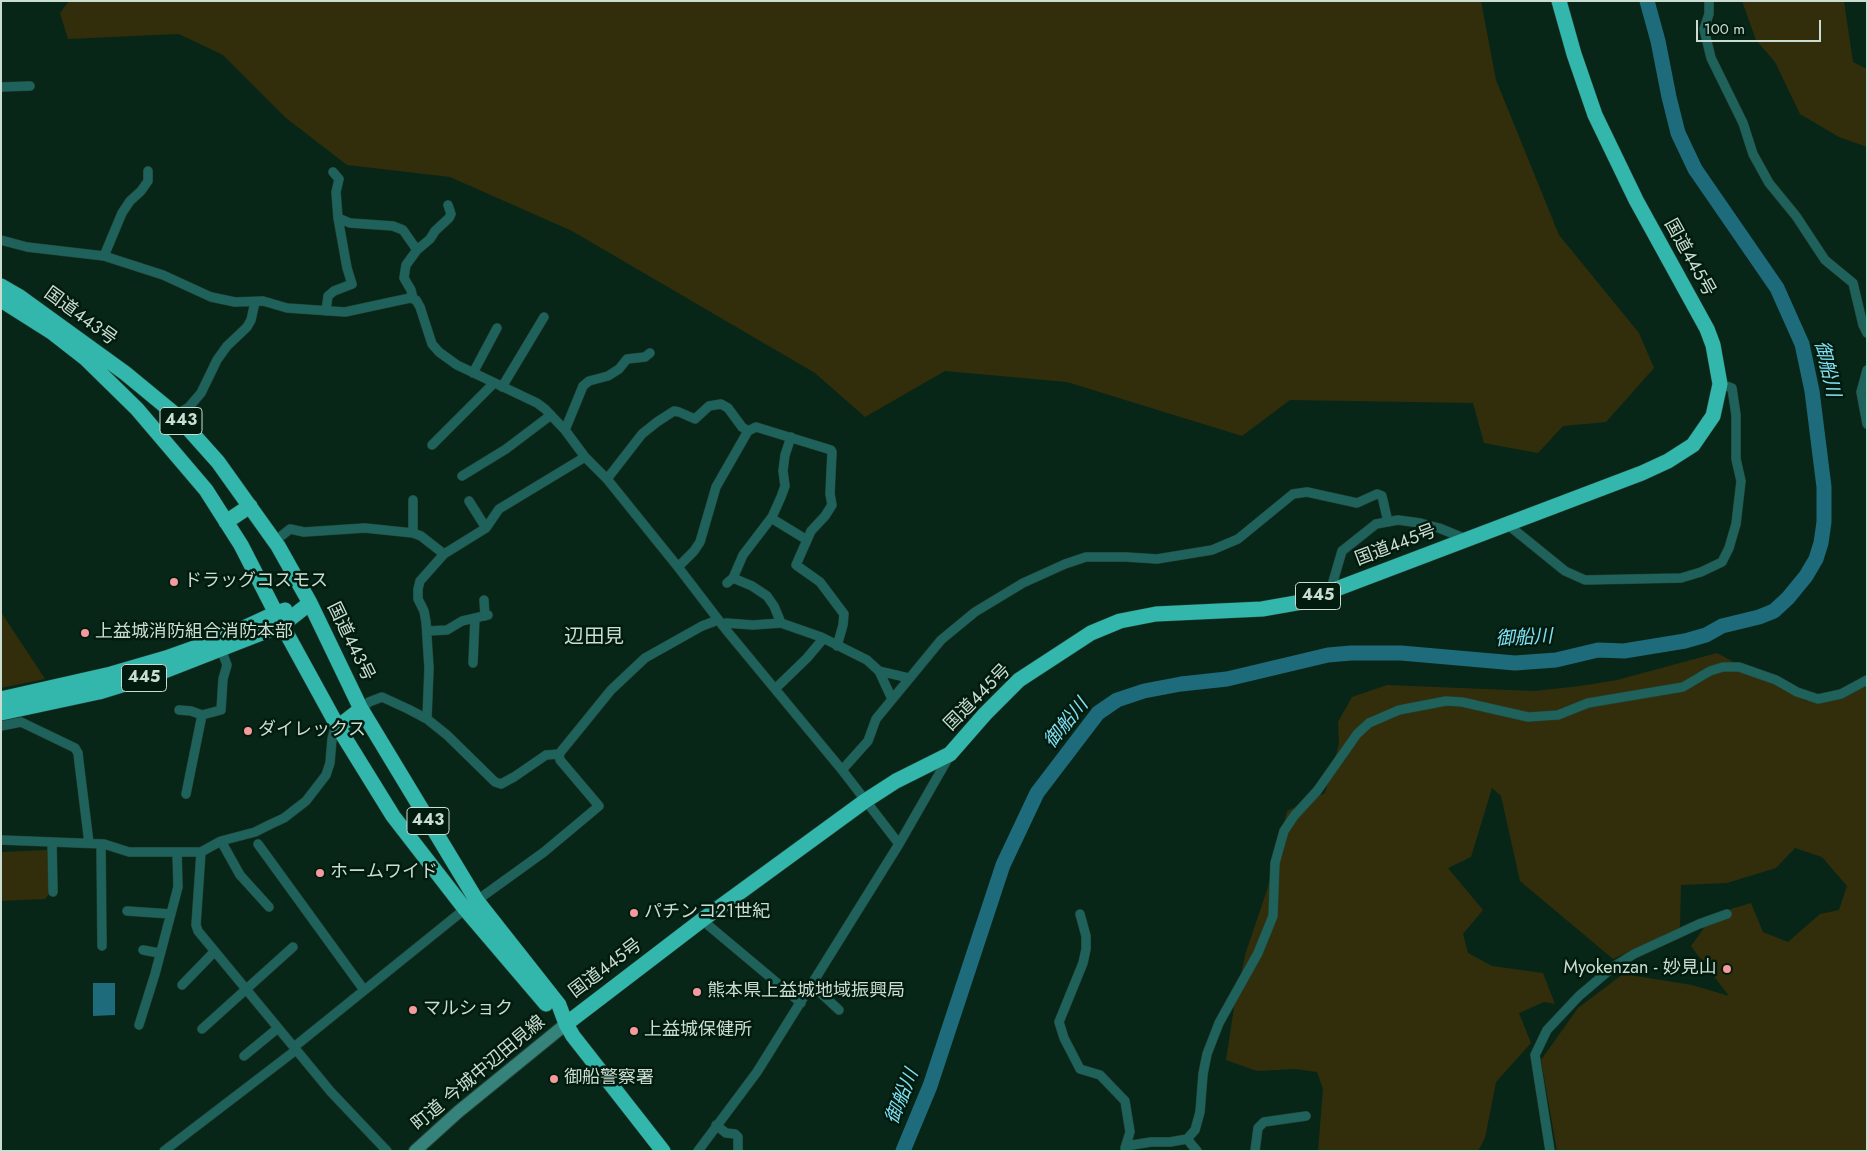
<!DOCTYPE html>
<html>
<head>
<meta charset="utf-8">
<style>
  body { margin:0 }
  #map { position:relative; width:1868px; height:1152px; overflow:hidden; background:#082617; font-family:Jost,sans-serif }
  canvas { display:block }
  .frame { position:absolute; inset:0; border:2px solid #cbdcd1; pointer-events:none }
  .scale { position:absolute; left:1696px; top:20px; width:125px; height:22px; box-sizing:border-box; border:2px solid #cbdcd1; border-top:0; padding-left:6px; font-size:15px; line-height:18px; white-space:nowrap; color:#cbdcd1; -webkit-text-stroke:4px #011c0e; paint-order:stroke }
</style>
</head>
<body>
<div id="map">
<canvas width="1868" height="1152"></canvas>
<div class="frame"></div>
<div class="scale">100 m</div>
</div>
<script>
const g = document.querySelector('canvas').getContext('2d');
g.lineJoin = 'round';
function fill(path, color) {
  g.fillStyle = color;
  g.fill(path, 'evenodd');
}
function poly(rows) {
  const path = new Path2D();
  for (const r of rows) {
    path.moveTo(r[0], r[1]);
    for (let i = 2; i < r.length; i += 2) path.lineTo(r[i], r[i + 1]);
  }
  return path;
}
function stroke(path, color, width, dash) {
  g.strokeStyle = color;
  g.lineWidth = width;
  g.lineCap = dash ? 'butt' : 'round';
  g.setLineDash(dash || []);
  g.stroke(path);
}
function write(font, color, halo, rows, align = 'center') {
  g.font = font + ' Jost,"Noto Sans JP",sans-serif';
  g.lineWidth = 5;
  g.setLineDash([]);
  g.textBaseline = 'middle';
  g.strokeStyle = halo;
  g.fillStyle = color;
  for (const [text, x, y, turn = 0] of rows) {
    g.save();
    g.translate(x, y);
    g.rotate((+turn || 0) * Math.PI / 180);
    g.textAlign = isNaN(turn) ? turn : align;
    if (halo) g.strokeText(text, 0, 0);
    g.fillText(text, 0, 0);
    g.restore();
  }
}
const green = poly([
  [69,1,1481,1,1496,80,1559,235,1639,333,1654,368,1606,422,1563,426,1538,453,1484,443,1473,403,1290,400,1242,436,1067,382,945,371,865,417,815,373,572,231,450,177,347,165,286,118,223,55,179,34,68,39,60,13],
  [1742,1,1844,1,1853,62,1867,69,1867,147,1839,137,1800,114,1775,62,1756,40],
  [1,612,45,679,1,688],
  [1717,653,1806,701,1867,685,1867,1151,1557,1151,1541,1060,1578,1008,1623,974,1692,985,1729,996,1691,946,1714,914,1751,903,1763,932,1788,942,1820,914,1839,910,1847,886,1822,857,1795,848,1776,868,1727,883,1681,885,1680,928,1613,959,1520,881,1501,796,1492,788,1471,857,1448,868,1483,910,1463,934,1468,953,1492,966,1543,973,1555,1004,1544,1002,1519,1013,1531,1043,1496,1082,1485,1138,1478,1151,1318,1151,1323,1089,1317,1072,1295,1069,1257,1071,1226,1060,1235,1001,1246,952,1267,890,1287,811,1325,793,1339,744,1338,722,1352,697,1387,685,1534,691,1580,686,1617,680],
  [47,850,50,893,45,899,1,901,1,852]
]);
const water = poly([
  [93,983,115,983,115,1015,93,1016]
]);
const river = poly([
  [903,1151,930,1086,1003,865,1037,793,1098,713,1117,700,1144,691,1181,684,1227,679,1328,655,1351,653,1401,653,1515,663,1556,660,1598,650,1624,651,1685,641,1706,635,1722,626,1759,617,1774,611,1788,598,1806,576,1816,559,1821,543,1824,522,1824,487,1812,391,1802,344,1777,288,1695,169,1678,133,1669,97,1658,41,1647,1]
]);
const street = poly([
  [1709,1,1709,14,1704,29,1711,58,1743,123,1753,154,1769,183,1796,216,1825,260,1853,283,1863,325,1867,333],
  [1,87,30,86],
  [338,218,350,223,393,226,403,230,417,250,406,265,405,271,404,278,411,290,413,298],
  [1,240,27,247,104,256,163,275,211,297,235,302,263,301,287,308,345,312,410,298,416,300,420,307,432,344,439,352,457,365,537,403,545,409,565,430,585,457,607,479,678,567,727,631,842,770,899,844],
  [417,250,430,239,435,231,449,218,451,214,448,205],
  [104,256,122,213,130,201,141,191,148,181,148,171],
  [326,311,328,296,334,291,352,284,347,268,338,218,336,192,339,179,333,172],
  [1867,370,1861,392,1867,424],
  [473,373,497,328],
  [502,387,544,317],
  [176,415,189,407,201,393,217,360,227,346,247,327,251,320,255,302],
  [565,430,583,386,589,381,608,376,619,369,627,359,645,357,650,353],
  [432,445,494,383],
  [462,476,506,449,551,415],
  [607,479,642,434,657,422,674,411,679,412,695,419,709,406,721,404,728,408,742,427,748,431,756,427,831,450,832,452,830,494,832,505,825,516,811,531,796,565,820,582,844,614,843,625,837,646],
  [413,500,413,533],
  [469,501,486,528],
  [771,518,807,540],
  [1507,524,1565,571,1585,580,1681,578,1701,572,1722,562,1729,548,1736,524,1741,481,1736,459,1736,415,1732,388,1720,384],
  [275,541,290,529,304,532,365,528,413,533,421,536,444,554],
  [678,567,694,551,700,542,716,487,748,431],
  [733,578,752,586,767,596,774,606,781,623],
  [727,583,733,578,743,555,772,517,781,497,785,486,783,471,785,455,791,437],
  [1330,592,1342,551,1376,524,1398,520,1420,523,1439,528,1466,539],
  [484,600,485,616],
  [722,625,726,623,753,625,781,623,821,637,867,660,879,671,909,678],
  [427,631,447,630,462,621,488,615],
  [473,663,475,618],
  [879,671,892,699],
  [775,689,807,658,823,639],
  [361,709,369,702,382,697,408,709,427,719,447,735,495,782,501,784,514,777,546,755,559,754,611,690,645,658,702,626,718,620],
  [179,710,191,711,202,715],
  [427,719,429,668,426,622,424,611,418,599,418,589,420,581,444,554,486,528,499,509,585,457],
  [1,726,21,722,75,748,78,753,79,762,89,843],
  [842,770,868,741,876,719,941,640,975,612,1023,583,1065,564,1086,557,1126,557,1157,559,1212,550,1238,539,1293,494,1307,492,1357,503,1377,494,1382,496,1388,522],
  [186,794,202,715,221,710,223,679,227,665,221,649],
  [1,840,104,844,129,852,201,852,221,841,255,832,271,824,284,818,306,801,326,775,330,763,332,739,334,731,338,727],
  [221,841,240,875,269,907],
  [52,843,53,892],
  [101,844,102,946],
  [258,844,364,990],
  [201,852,196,925,198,931,331,1092,387,1151],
  [127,911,171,914],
  [1080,914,1086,936,1086,949,1083,963,1059,1022,1064,1038,1080,1069,1100,1075,1125,1101,1130,1132,1125,1148],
  [702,920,801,1003],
  [143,950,159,953],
  [182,985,214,952],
  [812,985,839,1010],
  [139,1025,155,974,178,887,177,852],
  [202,1029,293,947],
  [294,1047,465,909,544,852,599,806,560,760,559,754],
  [244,1056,278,1028],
  [716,1125,726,1133,735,1134,738,1137,738,1151],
  [1187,1139,1197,1151],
  [1126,1146,1151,1142,1170,1142,1187,1139,1195,1130,1200,1112,1203,1074,1207,1054,1219,1023,1258,953,1273,916,1275,863,1284,831,1294,816,1317,791,1357,734,1369,723,1399,710,1446,701,1462,702,1528,717,1558,715,1588,703,1683,687,1710,671,1723,667,1739,667,1776,680,1797,692,1818,699,1841,694,1867,680],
  [164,1151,296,1050],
  [698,1151,757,1072,899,844,950,755],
  [1255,1151,1258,1128,1264,1122,1306,1116],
  [1550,1151,1535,1055,1547,1030,1579,996,1613,967,1634,954,1699,924,1727,914]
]);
const secondary = poly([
  [415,1151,458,1112,566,1024]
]);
const highway = poly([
  [1,286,20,297,125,373,176,415,218,462,278,546,310,603,361,709,477,901,559,1005,566,1024,573,1036,663,1151],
  [1,300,53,333,85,358,137,409,206,490,241,545,282,625,338,727,393,816,465,909,546,1004],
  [226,522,250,506],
  [1,699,111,674,166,658,222,638,276,613,285,610],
  [1,713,99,692,154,675,282,625,310,603],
  [338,727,361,709],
  [566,1024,702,920,865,801,896,781,950,754,985,714,1019,680,1091,633,1120,621,1156,614,1262,609,1302,602,1642,473,1668,461,1693,445,1713,416,1720,384,1713,345,1707,329,1636,200,1595,115,1574,54,1559,1]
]);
const markers = [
  [174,582,5,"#f59b9c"],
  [85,633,5,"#f59b9c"],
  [248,731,5,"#f59b9c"],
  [320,873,5,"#f59b9c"],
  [634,913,5,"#f59b9c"],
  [1727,969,5,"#f59b9c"],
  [697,992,5,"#f59b9c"],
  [413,1010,5,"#f59b9c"],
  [634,1031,5,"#f59b9c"],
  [554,1079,5,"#f59b9c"]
];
const shields = [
  [181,421,42],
  [1318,596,45],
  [144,678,45],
  [428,821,42]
];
const shieldNames = [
  ["443",181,421],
  ["445",1318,596],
  ["445",144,678],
  ["443",428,821]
];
const streetNames = [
  ["国道445号",1689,258,61],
  ["国道443号",80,317,36],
  ["国道445号",1396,546,-21],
  ["国道443号",350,642,64],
  ["国道445号",978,698,-45],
  ["国道445号",606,969,-37],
  ["町道 今城中辺田見線",479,1074,-40]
];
const poiNames = [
  ["ドラッグコスモス",184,582],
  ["上益城消防組合消防本部",95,633],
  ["ダイレックス",258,731],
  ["ホームワイド",330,873],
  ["パチンコ21世紀",644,913],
  ["Myokenzan - 妙見山",1717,969,"right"],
  ["熊本県上益城地域振興局",707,992],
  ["マルショク",423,1010],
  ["上益城保健所",644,1031],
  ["御船警察署",564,1079]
];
const waterNames = [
  ["御船川",1826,369,77],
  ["御船川",1524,639,-3],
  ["御船川",1067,724,-51],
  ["御船川",903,1097,-68]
];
const quarterNames = [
  ["辺田見",594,638]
];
fill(green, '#322e0c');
fill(water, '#1e6b7b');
stroke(river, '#1e6b7b', 15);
stroke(street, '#274335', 10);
stroke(secondary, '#274335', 14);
stroke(highway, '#274335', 16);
stroke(street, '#1e625b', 9);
stroke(secondary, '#36837b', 12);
stroke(highway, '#33b7ac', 15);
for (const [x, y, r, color] of markers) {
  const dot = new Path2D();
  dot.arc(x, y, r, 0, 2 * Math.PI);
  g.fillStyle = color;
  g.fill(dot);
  stroke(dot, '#011c0e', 2);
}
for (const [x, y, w] of shields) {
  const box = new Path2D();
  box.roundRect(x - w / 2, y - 13.5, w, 27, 4);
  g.fillStyle = '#011c0e';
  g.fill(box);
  stroke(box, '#cbdcd1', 1);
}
write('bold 16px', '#cbdcd1', null, shieldNames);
write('18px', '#cbdcd1', '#011c0e', streetNames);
write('18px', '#cbdcd1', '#011c0e', poiNames, 'left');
write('italic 19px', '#82e0f5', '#011c0e', waterNames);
write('20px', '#cbdcd1', '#011c0e', quarterNames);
</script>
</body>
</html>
